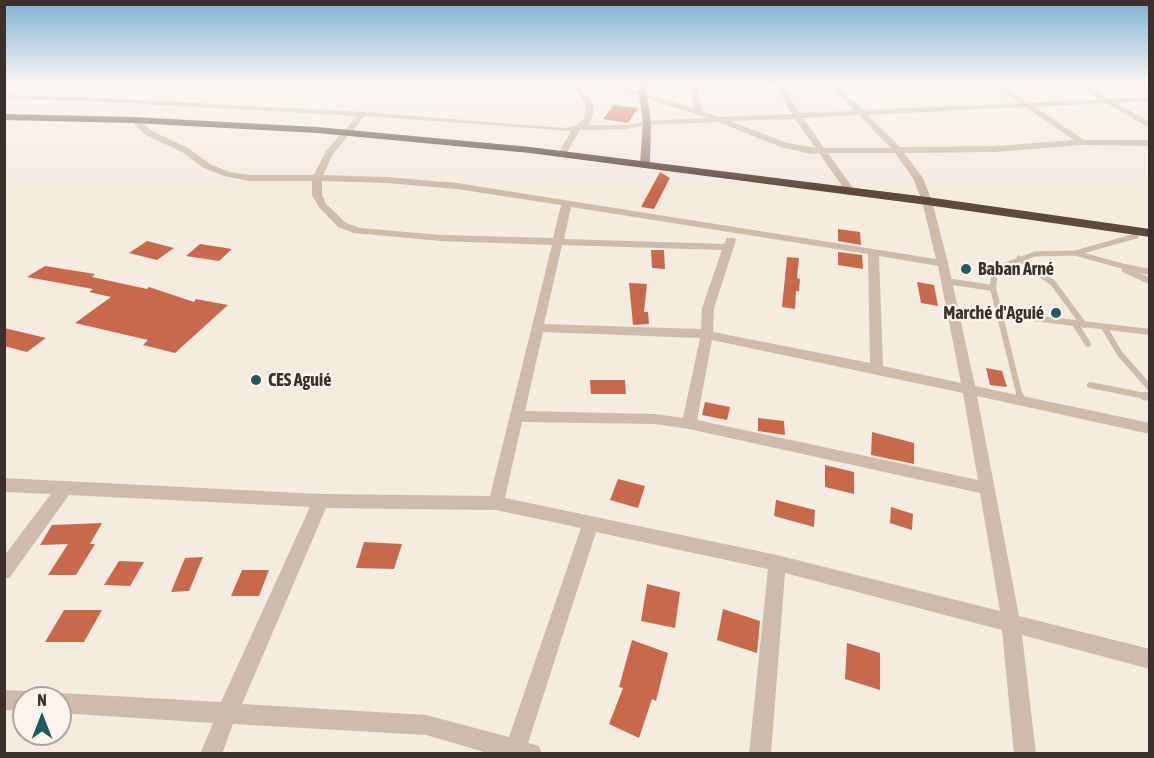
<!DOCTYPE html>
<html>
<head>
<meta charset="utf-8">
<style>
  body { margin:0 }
  #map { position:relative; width:1154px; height:758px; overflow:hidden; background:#f4ebe1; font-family:"Asap Condensed",sans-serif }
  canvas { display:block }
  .frame { position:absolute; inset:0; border:6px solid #3b302b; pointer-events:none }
  .north { position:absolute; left:12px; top:686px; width:60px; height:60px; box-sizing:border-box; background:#fbf5ee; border:2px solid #aea6a0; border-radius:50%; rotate:0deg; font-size:16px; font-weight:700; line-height:24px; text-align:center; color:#3b302b }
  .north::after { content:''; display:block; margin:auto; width:21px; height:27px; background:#1f5a5e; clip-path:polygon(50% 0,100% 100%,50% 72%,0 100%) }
</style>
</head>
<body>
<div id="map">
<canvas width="1154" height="758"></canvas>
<div class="frame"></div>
<div class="north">N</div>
</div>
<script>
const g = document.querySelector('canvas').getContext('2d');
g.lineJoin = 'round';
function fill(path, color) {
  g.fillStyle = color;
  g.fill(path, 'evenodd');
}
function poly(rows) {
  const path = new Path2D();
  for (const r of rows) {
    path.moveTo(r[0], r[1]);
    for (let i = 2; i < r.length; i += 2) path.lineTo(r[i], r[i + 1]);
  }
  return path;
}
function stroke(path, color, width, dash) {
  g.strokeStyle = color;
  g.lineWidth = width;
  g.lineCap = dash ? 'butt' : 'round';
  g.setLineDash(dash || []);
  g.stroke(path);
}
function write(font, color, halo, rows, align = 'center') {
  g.font = font + ' "Asap Condensed",sans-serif';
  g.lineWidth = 4.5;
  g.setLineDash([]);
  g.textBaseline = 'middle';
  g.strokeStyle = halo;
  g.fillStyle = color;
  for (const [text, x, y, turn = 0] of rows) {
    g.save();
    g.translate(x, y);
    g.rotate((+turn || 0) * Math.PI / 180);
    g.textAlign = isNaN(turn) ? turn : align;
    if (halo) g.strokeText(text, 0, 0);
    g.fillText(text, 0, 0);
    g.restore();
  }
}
const building = poly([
  [614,105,638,108,628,123,603,119],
  [660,172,670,178,654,209,641,207],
  [838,229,860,232,861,245,838,241],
  [147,241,174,248,157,260,129,253],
  [200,244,232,249,219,261,186,256],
  [651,250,664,250,665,269,652,268],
  [838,252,862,255,863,269,838,265],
  [787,257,799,258,797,278,800,279,799,291,796,291,795,309,782,307],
  [45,266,95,274,92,277,147,289,149,287,194,302,196,299,228,305,175,353,143,345,148,340,75,323,111,297,89,292,93,289,27,277],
  [917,282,934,285,938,306,921,303],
  [629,283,647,284,644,312,648,312,649,324,633,325],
  [4,328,46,338,27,352,4,346],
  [986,368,1002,371,1007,387,990,385],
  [590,380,625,380,626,394,591,394],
  [705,402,730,407,727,420,702,415],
  [758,418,784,421,785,435,758,431],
  [872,432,914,443,914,464,871,455],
  [825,465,854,472,854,494,825,487],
  [618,479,645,486,638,508,610,500],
  [776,500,815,510,814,527,774,516],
  [891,507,913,514,912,530,890,523],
  [102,523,90,544,95,544,76,575,48,575,68,544,40,545,52,525],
  [364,542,402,544,394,569,356,568],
  [203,557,189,591,171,592,185,558],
  [119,561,144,562,130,586,104,585],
  [242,570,269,570,259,596,231,596],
  [647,584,680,592,675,628,641,621],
  [723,609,760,621,757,653,717,640],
  [64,610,102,610,84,642,45,642],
  [632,640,668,653,656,701,652,699,639,738,609,724,623,688,619,687],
  [847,643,880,653,880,690,845,679]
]);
const laneFar2 = poly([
  [1075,253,1133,269],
  [1019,258,1033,269],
  [995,269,1035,254,1075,253,1136,236,1133,231]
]);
const laneFar1 = poly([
  [995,267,993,288,1020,397],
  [1031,267,1053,283,1084,325],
  [1125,267,1150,272],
  [1125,270,1150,281],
  [946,281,993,288],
  [1000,314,1150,332],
  [1075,324,1088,344],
  [1104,327,1120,354,1150,388],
  [1090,385,1150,397]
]);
const lane = poly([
  [1020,396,1021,400],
  [1144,396,1150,397]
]);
const street = poly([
  [572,83,578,83,593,105,594,112,591,121,587,125,627,125,647,121,707,118,600,83,609,83,694,108,689,83,696,83,703,111,719,117,792,114,774,83,780,83,800,113,854,111,828,83,835,83,863,110,1019,103,991,83,998,83,1028,103,1099,99,1073,83,1080,83,1108,99,1150,97,1150,101,1116,103,1150,122,1150,128,1106,103,1035,107,1084,140,1150,140,1150,146,1082,145,995,152,904,153,923,178,932,201,948,263,975,386,1150,423,1150,434,977,396,1019,616,1150,649,1150,669,1022,635,1036,754,1014,754,1002,630,785,573,771,754,749,754,768,569,596,532,528,743,539,746,542,754,491,754,426,735,233,724,222,754,200,754,213,723,60,713,60,698,52,698,60,693,221,702,310,507,69,495,10,577,4,579,4,556,51,494,4,492,4,478,321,494,490,496,552,245,441,241,354,233,338,227,319,207,312,195,312,181,250,181,224,176,204,168,182,152,146,135,130,120,137,118,152,131,188,148,210,164,229,172,250,175,314,175,326,151,357,116,86,101,4,99,4,95,86,97,363,112,565,128,575,126,583,120,586,112,585,105,572,83],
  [1025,107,1074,140,995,146,900,147,867,115,1025,107],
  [859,115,891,148,824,148,803,118,859,115],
  [365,116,571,131,558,154,562,157,566,154,580,130,627,129,647,125,718,122,781,147,810,154,819,153,847,193,850,194,855,191,828,153,895,153,913,178,922,201,936,259,457,183,387,177,323,175,333,154,365,116],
  [795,119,816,148,787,143,730,121,795,119],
  [322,181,387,183,457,189,561,205,553,238,441,235,360,228,346,223,326,204,322,195,322,181],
  [571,207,868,254,870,363,713,332,714,308,736,240,735,238,727,238,724,244,564,239,571,207],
  [562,245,722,250,702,308,701,329,544,324,562,245],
  [879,256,938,266,961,383,883,366,879,256],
  [543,332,700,338,683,418,655,414,525,411,543,332],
  [712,340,963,393,978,480,697,420,712,340],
  [522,422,655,424,689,429,980,493,1000,611,777,555,505,498,522,422],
  [326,508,496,510,581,528,509,737,426,715,242,704,326,508],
  [1134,83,1143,83,1150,86,1150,91,1134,83],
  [4,690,24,691,31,694,33,698,24,698,24,711,4,710,4,690]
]);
const secondary = poly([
  [637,83,645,83,651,123,650,164,645,167,640,164,643,123,637,83]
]);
const highway = poly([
  [4,114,134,117,317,127,530,147,927,197,1150,229,1150,237,927,205,530,153,317,133,134,123,4,120,4,114]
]);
const markers = [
  [966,269,6,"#1f5a5e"],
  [1056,313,6,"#1f5a5e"],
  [256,380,6,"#1f5a5e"]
];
const poiNames = [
  ["Baban Arné",978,269],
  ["Marché d'Aguié",1044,313,"right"],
  ["CES Aguié",268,380]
];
fill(building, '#c8694b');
stroke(laneFar2, '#cdbbac', 5);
stroke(laneFar1, '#cdbbac', 6);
stroke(lane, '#cdbbac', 8);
fill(street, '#cdbbac');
fill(secondary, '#a18a7d');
fill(highway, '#5c4a42');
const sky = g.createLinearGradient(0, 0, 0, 189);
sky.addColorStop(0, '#7eb2d2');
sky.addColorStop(0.44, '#faf6f2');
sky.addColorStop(1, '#faf6f200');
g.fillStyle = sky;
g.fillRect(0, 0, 1154, 189);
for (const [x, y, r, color] of markers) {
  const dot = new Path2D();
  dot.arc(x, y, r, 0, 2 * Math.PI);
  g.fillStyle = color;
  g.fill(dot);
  stroke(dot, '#fbf5ee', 2);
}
write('bold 18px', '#3b302b', '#fbf5ee', poiNames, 'left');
</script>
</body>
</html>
